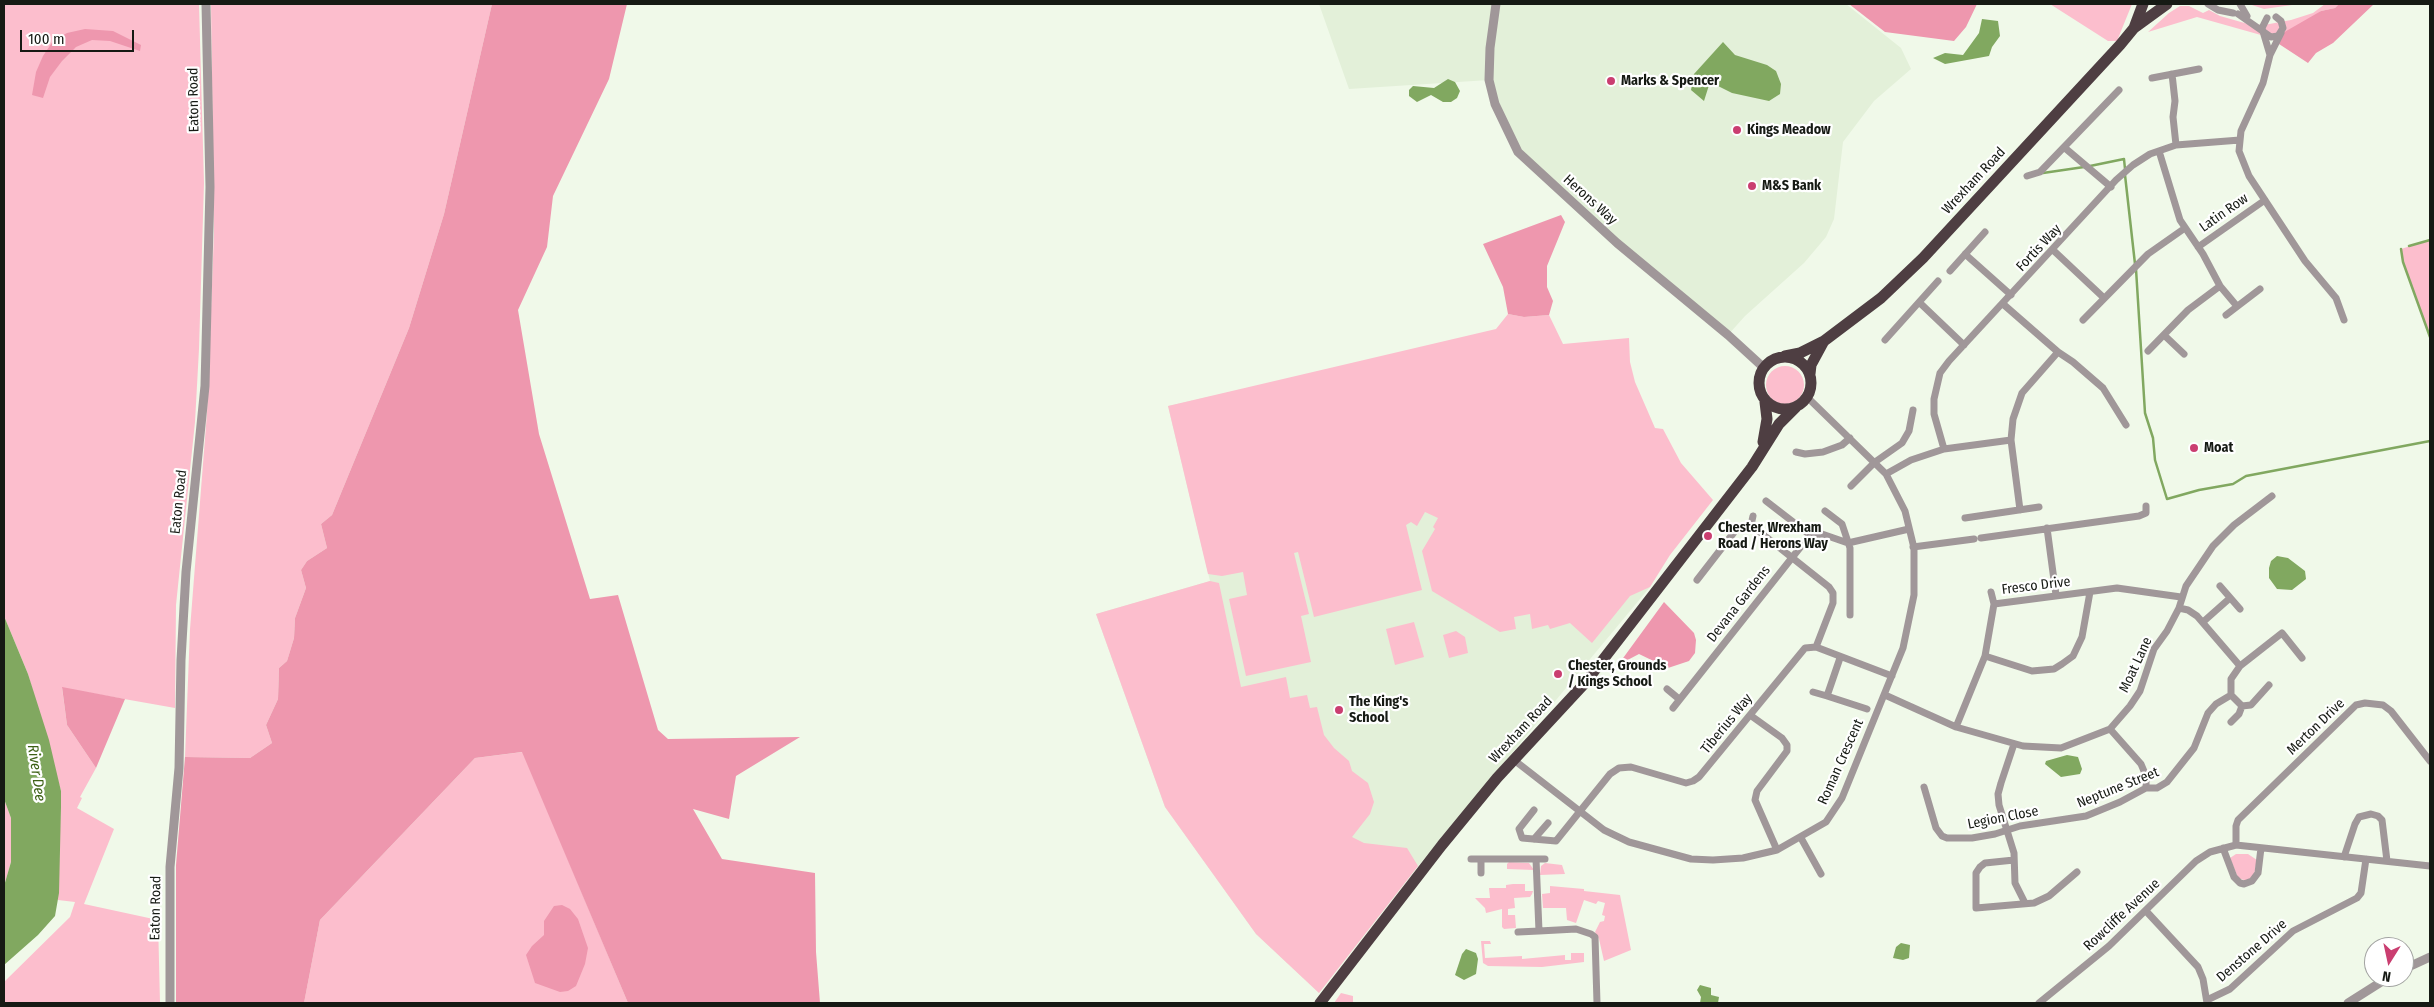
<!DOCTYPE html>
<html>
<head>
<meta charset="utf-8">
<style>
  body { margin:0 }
  #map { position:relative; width:2434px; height:1007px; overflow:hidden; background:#f0f9e9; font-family:"Fira Sans Condensed",sans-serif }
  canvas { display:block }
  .frame { position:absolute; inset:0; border:5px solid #161a14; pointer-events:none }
  .north { position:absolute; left:2364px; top:937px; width:50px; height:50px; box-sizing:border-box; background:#fff; border:1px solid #a2a3a1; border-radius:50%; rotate:190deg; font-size:14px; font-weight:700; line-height:20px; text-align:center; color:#161a14 }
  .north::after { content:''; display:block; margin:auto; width:18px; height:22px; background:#ca3e70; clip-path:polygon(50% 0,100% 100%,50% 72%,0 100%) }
  .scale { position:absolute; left:20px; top:30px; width:114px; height:22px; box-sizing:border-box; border:2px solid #161a14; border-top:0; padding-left:6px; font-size:15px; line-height:18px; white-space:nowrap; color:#161a14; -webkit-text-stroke:4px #fff; paint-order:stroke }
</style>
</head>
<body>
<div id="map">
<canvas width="2434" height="1007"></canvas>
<div class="frame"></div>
<div class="north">N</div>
<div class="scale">100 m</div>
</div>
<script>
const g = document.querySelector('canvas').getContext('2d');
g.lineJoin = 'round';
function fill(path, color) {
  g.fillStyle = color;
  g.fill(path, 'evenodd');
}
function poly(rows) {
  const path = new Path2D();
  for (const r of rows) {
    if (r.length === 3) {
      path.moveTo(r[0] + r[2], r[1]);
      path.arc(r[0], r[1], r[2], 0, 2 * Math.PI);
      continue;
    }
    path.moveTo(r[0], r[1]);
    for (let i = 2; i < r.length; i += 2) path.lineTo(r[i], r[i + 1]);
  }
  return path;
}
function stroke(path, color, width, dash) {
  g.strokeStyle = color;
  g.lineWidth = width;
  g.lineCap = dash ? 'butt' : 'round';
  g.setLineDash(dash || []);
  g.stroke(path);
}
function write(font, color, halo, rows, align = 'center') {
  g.font = font + ' "Fira Sans Condensed",sans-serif';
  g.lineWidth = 4.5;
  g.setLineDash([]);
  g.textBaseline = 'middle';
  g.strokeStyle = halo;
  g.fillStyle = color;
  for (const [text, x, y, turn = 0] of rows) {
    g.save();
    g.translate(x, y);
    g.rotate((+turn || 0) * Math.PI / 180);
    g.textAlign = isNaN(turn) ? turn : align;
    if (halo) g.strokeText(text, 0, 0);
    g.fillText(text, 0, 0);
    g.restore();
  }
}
const built = poly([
  [1319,4,1846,4,1901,48,1911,69,1874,101,1843,142,1834,219,1826,237,1804,263,1745,316,1728,335,1518,152,1489,80,1349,89],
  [1331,369,1656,577,1650,587,1418,866,1319,993,1256,934,1165,807,1096,614,1210,581,1168,406]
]);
const green = poly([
  [4,4,199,4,204,183,199,349,195,422,176,605,175,708,62,688,67,725,96,768,80,797,82,798,77,808,114,829,84,904,158,920,160,1003,4,1003,4,982,70,917,75,902,58,900,61,791,28,674,4,616],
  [211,4,492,4,444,214,409,328,332,515,321,524,327,548,307,561,301,570,306,588,295,618,294,638,287,661,279,668,278,699,266,725,272,743,250,758,185,757,190,629,207,413,214,233],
  [2050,4,2132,4,2117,41,2108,41],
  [2249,4,2299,4,2264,9],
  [2325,4,2339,4,2335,8,2321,11,2279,44,2268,37,2197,17,2148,32,2169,13,2180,6,2189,6,2203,13,2209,10,2220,16,2248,24,2264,25,2291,20,2313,13],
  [2430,240,2430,337,2403,262,2401,249],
  [1508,314,1524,317,1549,315,1563,344,1629,338,1630,362,1635,382,1655,428,1663,429,1681,463,1713,500,1670,555,1650,587,1630,596,1592,643,1570,623,1550,629,1548,625,1532,629,1530,614,1514,617,1516,629,1500,632,1432,591,1422,551,1435,529,1433,527,1438,518,1425,512,1417,526,1411,522,1406,525,1422,590,1314,617,1298,552,1294,553,1309,614,1301,616,1311,662,1246,676,1229,599,1247,595,1243,572,1222,576,1208,574,1168,406,1496,329],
  [1785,385,19],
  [1210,581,1219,583,1241,687,1286,677,1290,698,1307,695,1310,708,1317,707,1324,735,1334,748,1349,761,1352,771,1368,783,1374,802,1370,814,1352,837,1364,843,1407,848,1418,866,1319,993,1256,934,1165,807,1096,614],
  [1414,622,1424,657,1395,665,1386,629],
  [1456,631,1465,637,1468,653,1449,658,1443,635],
  [523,752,628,1003,304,1003,320,920,475,758],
  [4,799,11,818,11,862,4,886],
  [2236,854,2248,854,2257,860,2254,875,2247,881,2238,878,2230,858],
  [1509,862,1529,863,1534,870,1507,869,1507,864],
  [1545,863,1562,865,1565,874,1540,875,1541,866],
  [1513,884,1525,884,1525,891,1533,891,1532,894,1530,897,1514,898,1515,908,1508,909,1508,915,1515,915,1516,928,1504,929,1502,927,1502,909,1486,913,1485,908,1475,898,1490,898,1489,888,1506,888,1506,885],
  [1550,886,1584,889,1584,891,1620,895,1631,950,1604,961,1599,939,1595,932,1600,922,1604,921,1605,916,1602,915,1605,903,1598,901,1596,904,1584,900,1576,923,1567,920,1566,908,1543,908,1542,894,1550,893],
  [1481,941,1490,941,1491,944,1484,944,1485,958,1522,956,1522,959,1565,955,1565,960,1571,960,1571,953,1584,953,1584,962,1542,967,1488,966,1483,963],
  [1341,993,1353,996,1353,1003,1334,1003]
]);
const forest = poly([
  [492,4,627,4,609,79,553,196,547,247,518,310,539,434,590,599,618,595,658,730,668,739,800,737,736,776,729,819,693,809,722,859,815,873,816,952,820,1003,628,1003,522,752,475,758,320,920,304,1003,176,1003,176,865,185,757,250,758,272,743,266,725,278,699,279,668,287,661,294,638,295,618,306,588,301,570,307,561,327,548,321,524,332,515,409,328,444,214],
  [1849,4,1977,4,1966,27,1954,41,1885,32],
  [2339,4,2374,4,2333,43,2316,53,2308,63,2279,44,2281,34,2321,11,2335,8],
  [85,29,113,31,141,45,140,51,110,41,92,40,76,47,62,61,50,77,43,98,32,95,36,72,43,56,53,41,67,33],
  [1561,215,1565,222,1547,266,1547,287,1553,301,1549,315,1524,317,1508,314,1503,287,1483,244],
  [1664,602,1694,633,1696,640,1695,653,1689,661,1668,668,1639,654,1618,665],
  [62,687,125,699,96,768,67,725],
  [562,905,570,909,578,919,588,948,585,964,576,986,568,991,560,992,535,983,526,955,532,946,544,935,544,921,554,906]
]);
const water = poly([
  [1982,19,1998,21,2000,36,1992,47,1989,56,1945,64,1933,58,1945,53,1963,55,1979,33],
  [1723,42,1735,55,1767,65,1776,71,1781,84,1780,94,1769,101,1732,93,1710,82,1704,101,1691,90,1694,74],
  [1448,79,1455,82,1460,91,1457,98,1451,102,1443,102,1431,95,1417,102,1409,96,1409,90,1413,86,1434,88],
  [2277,556,2288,558,2305,571,2306,579,2292,590,2277,589,2269,578,2269,568,2271,561],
  [4,616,28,674,49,740,61,791,61,807,59,893,55,916,38,935,4,965,4,886,11,862,11,818,4,799],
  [2067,755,2078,757,2082,769,2080,774,2061,777,2045,764,2046,761],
  [1901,943,1910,945,1909,958,1903,960,1893,958,1896,947],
  [1466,949,1476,953,1478,959,1476,974,1464,980,1455,975,1462,954],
  [1700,985,1711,988,1711,995,1719,997,1718,1003,1700,1003,1701,997,1697,990]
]);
const stream = poly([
  [2090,166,2124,159,2125,169],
  [2043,173,2084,167],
  [2125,175,2135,264],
  [2409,246,2430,240],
  [2401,249,2403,262,2430,337],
  [2136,269,2145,413,2153,438,2155,460,2167,499,2199,490,2233,484,2246,476,2430,441]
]);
const minor = poly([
  [2208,4,2218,10,2233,13],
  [2240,4,2247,16],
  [2238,14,2271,37,2278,36,2283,28,2281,21,2276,17],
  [2267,18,2262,28,2270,55],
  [2281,33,2270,55,2263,83,2241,131,2239,151,2249,176,2305,261,2336,298,2344,320],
  [2172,74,2175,101,2173,117,2176,145],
  [2152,78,2199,69],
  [2065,148,2111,187],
  [2159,151,2180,220,2203,254,2220,286,2236,305],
  [2027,176,2040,172,2119,90],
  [2198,247,2265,200],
  [2053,250,2104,298],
  [1965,254,2011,295],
  [1950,271,1985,232],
  [1920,303,1964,345],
  [2003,304,2058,352,2073,362,2103,388,2126,425],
  [2226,315,2260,289],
  [2083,320,2148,254,2185,228],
  [2164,335,2184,354],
  [1885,340,1938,281],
  [2148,351,2188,310,2220,286],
  [1944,449,1934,414,1934,399,1940,373,1949,361,2116,180,2133,165,2150,154,2176,145,2240,140],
  [1796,452,1805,454,1823,452,1842,445,1850,438],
  [1886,474,1911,460,1944,449,2011,440],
  [1851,486,1875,462,1902,443,1909,431,1913,410],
  [1766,501,1810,535],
  [2020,510,2011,440,2013,419,2022,393,2058,352],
  [1825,511,1842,524,1850,548,1850,615],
  [1965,518,2039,507],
  [1751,525,1753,516],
  [2047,528,2056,595],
  [1981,538,2139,516,2146,513,2146,506],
  [1913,547,1974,539],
  [1697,580,1735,531,1751,525,1829,587,1833,593,1833,603,1816,647],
  [2220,586,2240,609],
  [1991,592,1994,604],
  [2179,608,2188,610,2197,616,2240,666],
  [2203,622,2230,598],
  [1985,656,2032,671,2054,669,2062,664,2073,656,2082,637,2090,592],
  [1840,658,1827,696,1867,709],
  [1667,689,1679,699],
  [1813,692,1827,696],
  [1885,695,1956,727,2023,746,2061,748,2110,729,2130,706,2140,691,2154,649,2167,631,2179,608,2186,586,2213,546,2234,525,2272,496],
  [2231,695,2242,706,2251,705,2269,685],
  [1673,708,1810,535,1822,534,1848,543,1909,529],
  [1750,715,1782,738,1787,745,1787,751,1757,791,1755,800,1777,850],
  [2231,722,2239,714,2242,706],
  [1956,727,1985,656,1994,604,2117,588,2181,597],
  [2110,729,2141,764,2146,776,2146,788],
  [2014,744,2001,783,1998,794,1999,805,2014,853,2015,883,2025,903],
  [1514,760,1604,830,1629,842,1691,859,1713,860,1743,858,1777,850,1826,822,1842,798,1903,648,1914,595,1914,548,1905,511,1886,474,1807,397],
  [1924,787,1936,828,1942,836,1947,838,1972,838,1995,834,2020,826,2086,816,2120,802,2146,788,2157,788,2167,782,2194,748,2208,713,2216,704,2231,695,2231,679,2240,666,2282,633,2302,658],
  [1534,810,1519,829,1522,838,1556,841,1610,774,1619,768,1631,767,1686,783,1693,781,1699,777,1805,648,1816,647,1892,676],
  [1801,838,1821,874],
  [1534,839,1548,823],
  [2236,845,2236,826,2238,820,2356,705,2365,703,2383,705,2391,711,2430,761],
  [2223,848,2234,877,2240,883,2244,884,2252,881,2258,873,2261,848],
  [2344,857,2355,824,2359,817,2371,814,2378,816,2382,820,2387,861],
  [1471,859,1536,859,1539,931,1576,929,1591,934,1595,937,1597,1003],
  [1536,859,1545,859],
  [2014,860,1985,863,1980,867,1976,873,1976,908,2034,903,2049,896,2077,872],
  [1481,873,1481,859],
  [2146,911,2198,967,2203,979,2207,1003],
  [1518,932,1539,931],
  [2207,1000,2230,989,2293,931,2357,898,2361,893,2366,859],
  [2039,1003,2109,946,2196,861,2210,852,2236,845,2430,866]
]);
const tertiary = poly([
  [1496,4,1490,48,1489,80,1495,104,1518,152,1617,243,1728,335,1763,367],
  [2404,969,2430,957],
  [170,1003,170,867,179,768,181,660,186,572,205,386,210,187,206,4],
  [2348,1003,2389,977]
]);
const trunk = poly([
  [2134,28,2167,4],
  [1785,356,1800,353,1824,341,1881,298,1923,258,2120,45,2134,28,2143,4],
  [1785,383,26],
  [1810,374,1811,365,1824,341],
  [1763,442,1767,419,1765,402],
  [1320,1003,1442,845,1497,778,1585,683,1752,467,1779,424,1796,407]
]);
const markers = [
  [1611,81,5,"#ca3e70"],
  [1737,130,5,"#ca3e70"],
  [1752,186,5,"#ca3e70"],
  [2194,448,5,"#ca3e70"],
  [1708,536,5,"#ca3e70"],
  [1558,674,5,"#ca3e70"],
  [1339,710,5,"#ca3e70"]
];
const poiNames = [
  ["Marks & Spencer",1621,81],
  ["Kings Meadow",1747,130],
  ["M&S Bank",1762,186],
  ["Moat",2204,448],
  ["Chester, Wrexham",1718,528],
  ["Road / Herons Way",1718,544],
  ["Chester, Grounds",1568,666],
  ["/ Kings School",1568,682],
  ["The King's",1349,702],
  ["School",1349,718]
];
const streetNames = [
  ["Eaton Road",194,100,-91],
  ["Wrexham Road",1974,181,-47],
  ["Herons Way",1590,200,42],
  ["Latin Row",2224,213,-35],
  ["Fortis Way",2039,248,-47],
  ["Eaton Road",179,502,-84],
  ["Fresco Drive",2036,586,-7],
  ["Devana Gardens",1739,604,-52],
  ["Moat Lane",2136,665,-65],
  ["Tiberius Way",1727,724,-51],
  ["Merton Drive",2316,727,-44],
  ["Wrexham Road",1521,730,-47],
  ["Roman Crescent",1841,762,-66],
  ["Neptune Street",2118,788,-22],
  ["Legion Close",2003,818,-11],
  ["Eaton Road",156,908,-89],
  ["Rowcliffe Avenue",2122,915,-43],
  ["Denstone Drive",2252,951,-41]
];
const waterNames = [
  ["River Dee",36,773,82]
];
fill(built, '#e3f0d9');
fill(green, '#fcbecd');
fill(forest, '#ee97ae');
fill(water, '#81a860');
stroke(stream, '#81a860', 2.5);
stroke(minor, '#a09799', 7);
stroke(tertiary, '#a09799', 9);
stroke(trunk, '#4e3e42', 11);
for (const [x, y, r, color] of markers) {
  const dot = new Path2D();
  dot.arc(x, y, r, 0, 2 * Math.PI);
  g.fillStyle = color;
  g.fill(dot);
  stroke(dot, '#fff', 2);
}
write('bold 14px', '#161a14', '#fff', poiNames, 'left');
write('14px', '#161a14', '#fff', streetNames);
write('italic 15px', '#3d6115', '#fff', waterNames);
</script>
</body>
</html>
